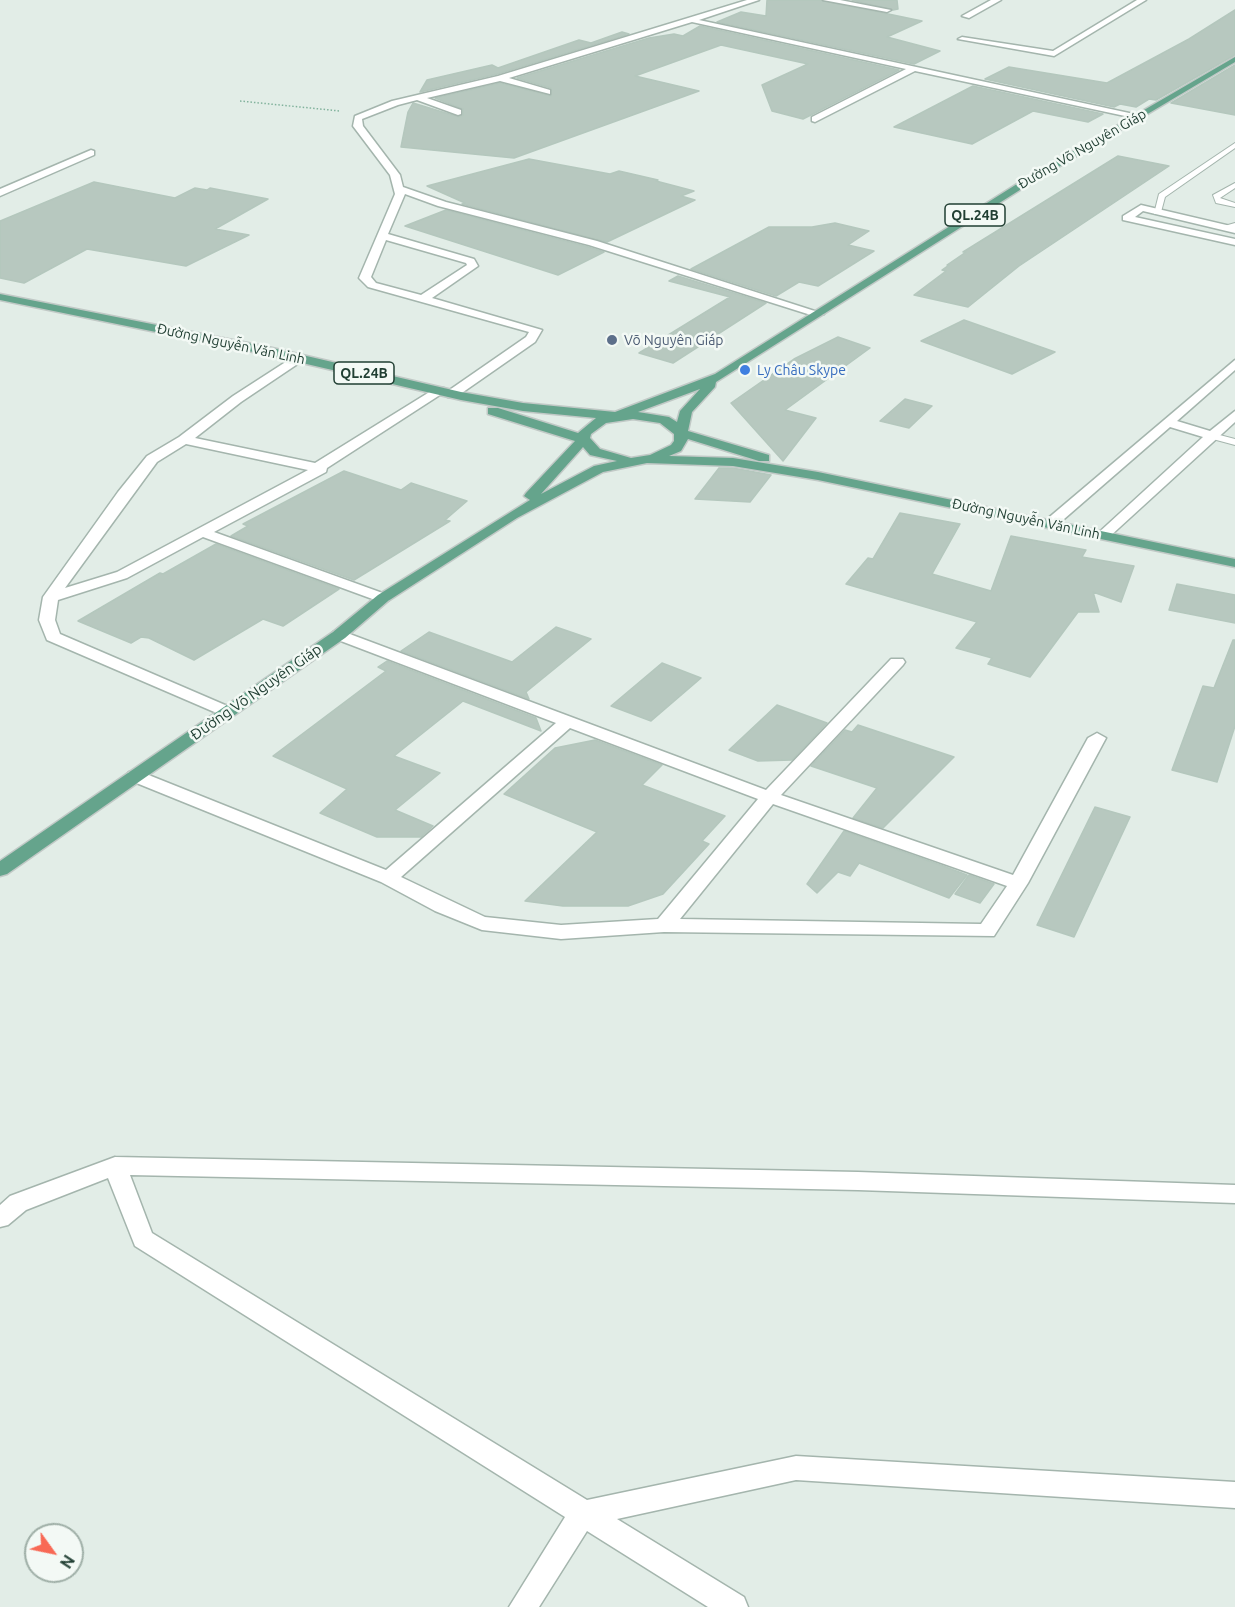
<!DOCTYPE html>
<html>
<head>
<meta charset="utf-8">
<style>
  body { margin:0 }
  #map { position:relative; width:1235px; height:1607px; overflow:hidden; background:#e2ede7; font-family:Ubuntu,sans-serif }
  canvas { display:block }
  .north { position:absolute; left:24px; top:1523px; width:60px; height:60px; box-sizing:border-box; background:#f3f9f5; border:2px solid #9fafa7; border-radius:50%; rotate:123deg; font-size:16px; font-weight:700; line-height:24px; text-align:center; color:#213f33 }
  .north::after { content:''; display:block; margin:auto; width:21px; height:27px; background:#f86955; clip-path:polygon(50% 0,100% 100%,50% 72%,0 100%) }
</style>
</head>
<body>
<div id="map">
<canvas width="1235" height="1607"></canvas>
<div class="north">N</div>
</div>
<script>
const g = document.querySelector('canvas').getContext('2d');
g.lineJoin = 'round';
function fill(path, color) {
  g.fillStyle = color;
  g.fill(path, 'evenodd');
}
function poly(rows) {
  const path = new Path2D();
  for (const r of rows) {
    path.moveTo(r[0], r[1]);
    for (let i = 2; i < r.length; i += 2) path.lineTo(r[i], r[i + 1]);
  }
  return path;
}
function stroke(path, color, width, dash) {
  g.strokeStyle = color;
  g.lineWidth = width;
  g.lineCap = dash ? 'butt' : 'round';
  g.setLineDash(dash || []);
  g.stroke(path);
}
function write(font, color, halo, rows, align = 'center') {
  g.font = font + ' Ubuntu,sans-serif';
  g.lineWidth = 5;
  g.setLineDash([]);
  g.textBaseline = 'middle';
  g.strokeStyle = halo;
  g.fillStyle = color;
  for (const [text, x, y, turn = 0] of rows) {
    g.save();
    g.translate(x, y);
    g.rotate((+turn || 0) * Math.PI / 180);
    g.textAlign = isNaN(turn) ? turn : align;
    if (halo) g.strokeText(text, 0, 0);
    g.fillText(text, 0, 0);
    g.restore();
  }
}
const building = poly([
  [767,0,821,0,922,21,887,37,940,51,914,64,717,22,741,12,766,16,767,0],
  [852,0,897,0,898,9,893,10,852,0],
  [1235,10,1235,55,1156,100,1149,99,1136,107,1120,104,1114,107,985,79,1009,67,1107,83,1189,39,1235,10],
  [700,26,899,70,803,119,772,111,762,85,808,64,721,45,635,76,699,91,514,158,401,147,408,112,413,103,459,117,463,115,463,109,435,98,500,83,551,96,551,88,517,78,649,38,674,34,683,36,700,26],
  [622,32,629,34,497,74,420,92,427,80,492,65,498,68,579,40,591,43,622,32],
  [1235,65,1235,115,1171,103,1235,65],
  [973,86,1103,114,1088,122,1033,111,972,144,894,127,973,86],
  [1118,156,1169,166,1019,266,968,307,914,295,946,271,942,270,949,265,947,265,966,252,963,252,1118,156],
  [529,159,610,174,619,171,658,180,656,181,694,191,681,196,695,200,607,242,462,204,465,203,427,186,529,159],
  [94,182,175,198,195,188,207,190,210,188,268,199,215,229,249,235,186,266,87,249,24,283,0,278,0,221,94,182],
  [446,210,588,247,604,252,558,275,405,226,446,210],
  [835,223,869,231,848,245,874,251,818,286,799,282,776,296,691,269,769,227,812,227,835,223],
  [678,276,766,303,673,363,639,353,730,297,669,281,678,276],
  [964,320,1055,352,1012,374,921,341,964,320],
  [838,337,870,348,785,410,816,418,783,461,731,403,794,359,838,337],
  [905,399,932,406,909,428,880,421,905,399],
  [719,468,733,468,771,475,750,502,695,499,719,468],
  [344,471,401,490,411,483,467,501,445,520,450,521,354,580,231,536,248,526,243,524,344,471],
  [900,513,960,524,932,574,991,591,1011,536,1086,550,1082,557,1134,566,1121,602,1093,592,1099,612,1078,612,1030,677,988,664,992,658,956,648,977,622,846,584,868,558,873,559,900,513],
  [216,544,339,589,283,626,263,619,194,660,149,638,141,637,131,643,78,621,160,573,163,574,216,544],
  [1177,584,1235,595,1235,623,1169,610,1177,584],
  [556,627,591,639,526,692,529,699,401,651,429,632,512,662,556,627],
  [1233,640,1235,640,1235,726,1217,782,1172,770,1203,686,1214,688,1233,640],
  [387,661,536,718,541,731,463,701,394,756,440,773,395,810,433,826,421,837,377,837,320,813,347,789,273,756,386,671,378,667,387,661],
  [662,663,701,678,651,721,611,706,662,663],
  [777,705,827,723,792,760,758,761,729,750,777,705],
  [858,725,954,757,883,828,853,818,877,788,811,766,845,730,852,732,858,725],
  [595,740,662,765,642,785,725,816,702,841,709,844,663,894,628,906,563,906,525,901,597,832,504,794,555,748,595,740],
  [1095,807,1130,817,1074,937,1037,925,1095,807],
  [844,831,943,866,967,875,949,898,859,863,850,876,838,872,817,893,807,884,844,831],
  [969,875,994,884,980,903,955,894,969,875]
]);
const path = poly([
  [240,101,340,111]
]);
const service = poly([
  [1235,143,1235,148,1165,197,1161,212,1154,214,1159,194,1235,143],
  [1235,183,1235,188,1220,198,1235,203,1235,207,1216,203,1213,195,1235,183],
  [1235,223,1235,227,1225,229,1221,227,1235,223],
  [1212,433,1235,439,1235,445,1209,438,1207,436,1212,433]
]);
const minor = poly([
  [747,0,759,0,699,20,1143,116,1139,119,915,71,815,122,812,121,812,117,906,69,692,22,509,78,550,90,550,94,500,81,427,98,461,110,461,114,458,115,417,100,398,105,362,119,363,126,400,175,403,187,446,202,597,241,824,314,814,316,589,245,438,206,405,194,388,234,474,259,478,266,432,298,542,330,535,342,456,397,448,397,448,391,526,337,529,332,368,287,359,278,395,194,390,175,353,126,355,116,392,101,498,76,747,0],
  [386,240,466,263,467,265,421,295,376,283,371,277,386,240],
  [823,0,840,0,891,10,887,12,823,0],
  [991,0,1001,0,969,18,962,16,991,0],
  [1137,0,1146,0,1054,56,958,39,962,37,1053,51,1137,0],
  [91,150,94,151,94,155,0,196,0,189,91,150],
  [1141,205,1235,227,1235,233,1143,211,1135,217,1235,239,1235,245,1123,220,1123,216,1141,205],
  [298,354,304,358,302,361,241,402,195,438,315,463,436,388,444,388,446,391,327,468,326,472,214,532,388,595,391,598,388,601,378,601,203,537,127,578,58,600,55,620,60,634,232,708,234,712,232,716,226,717,47,640,39,620,43,597,118,492,147,456,179,437,233,396,298,354],
  [186,444,308,470,117,572,65,588,157,462,186,444],
  [1235,360,1235,370,1177,421,1210,431,1235,411,1235,422,1108,538,1098,538,1096,535,1203,437,1170,427,1056,526,1046,526,1046,520,1235,360],
  [339,630,766,790,891,659,903,659,905,662,903,665,781,795,1013,875,1088,738,1097,733,1106,738,1028,883,994,936,664,932,561,939,482,930,435,911,381,882,129,780,126,776,129,772,141,772,386,870,556,723,333,638,331,635,333,632,339,630],
  [570,728,758,799,658,919,561,925,485,917,401,877,570,728],
  [773,804,1007,886,981,924,680,919,773,804],
  [115,1157,858,1172,1235,1185,1235,1203,858,1190,130,1175,152,1233,587,1500,796,1456,1235,1482,1235,1508,796,1480,617,1519,744,1597,748,1607,708,1607,587,1531,539,1607,509,1607,565,1517,135,1246,108,1178,26,1210,8,1225,0,1227,0,1205,10,1196,115,1157]
]);
const primary = poly([
  [1235,57,1235,62,1023,188,716,382,715,387,692,412,688,431,769,455,769,461,759,461,688,439,681,451,669,456,733,458,818,472,1235,559,1235,567,818,480,733,466,647,463,603,472,517,518,388,601,345,638,7,874,0,876,0,861,333,632,378,595,530,500,524,496,526,493,575,441,488,414,488,408,498,408,578,433,596,418,523,411,461,400,268,355,0,300,0,294,268,347,461,392,523,403,615,412,715,374,1017,184,1235,57],
  [700,389,680,411,677,422,669,417,638,412,700,389],
  [633,419,660,423,674,434,674,441,671,445,650,455,631,458,600,449,590,438,591,434,606,423,633,419],
  [583,447,590,455,617,461,594,466,541,494,583,447]
]);
const markers = [
  [612,340,6,"#5c6f8a"],
  [745,370,6,"#3f7fe0"]
];
const farStreetnames = [
  ["Đường Võ Nguyên Giáp",1082,149,-30],
  ["Đường Nguyễn Văn Linh",231,344,12],
  ["Đường Nguyễn Văn Linh",1026,519,12]
];
const shields = [
  [975,215,60],
  [364,373,60]
];
const shieldNames = [
  ["QL.24B",975,215],
  ["QL.24B",364,373]
];
const farServicenames = [
  ["Võ Nguyên Giáp",624,340]
];
const farShopnames = [
  ["Ly Châu Skype",757,370]
];
const streetNames = [
  ["Đường Võ Nguyên Giáp",256,692,-35]
];
fill(building, '#b7c8bf');
stroke(building, '#b4c7bd', 1.5);
stroke(service, '#a4b5ad', 2);
stroke(minor, '#a4b5ad', 3);
stroke(primary, '#c1c9c6', 3);
stroke(path, '#81b29c', 1.5, [1.5, 2]);
fill(service, '#fff');
fill(minor, '#fff');
fill(primary, '#65a48c');
for (const [x, y, r, color] of markers) {
  const dot = new Path2D();
  dot.arc(x, y, r, 0, 2 * Math.PI);
  g.fillStyle = color;
  g.fill(dot);
  stroke(dot, '#f3f9f5', 2);
}
write('14px', '#213f33', '#f3f9f5', farStreetnames);
for (const [x, y, w] of shields) {
  const box = new Path2D();
  box.roundRect(x - w / 2, y - 11, w, 22, 4.5);
  g.fillStyle = '#f3f9f5';
  g.fill(box);
  stroke(box, '#213f33', 1.5);
}
write('bold 14px', '#213f33', null, shieldNames);
write('14px', '#4e5e75', '#f3f9f5', farServicenames, 'left');
write('14px', '#366cbe', '#f3f9f5', farShopnames, 'left');
write('15px', '#213f33', '#f3f9f5', streetNames);
</script>
</body>
</html>
